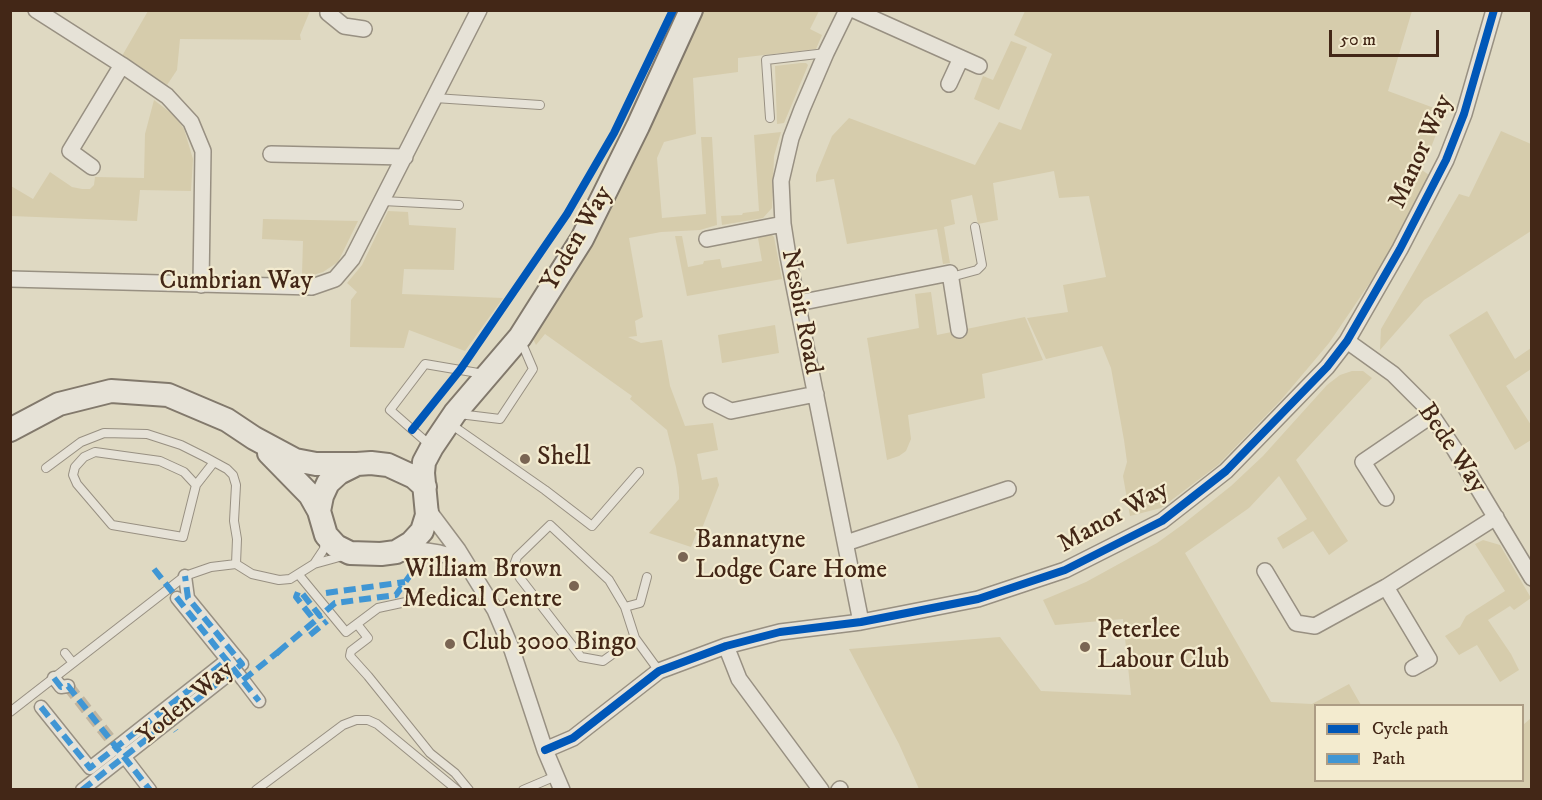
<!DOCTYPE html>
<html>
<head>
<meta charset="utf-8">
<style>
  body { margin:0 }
  #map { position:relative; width:1542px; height:800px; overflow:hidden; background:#dfd9c2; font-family:"IM FELL DW Pica",serif }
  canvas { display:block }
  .frame { position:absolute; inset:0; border:12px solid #432717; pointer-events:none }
  .legend { position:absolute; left:1314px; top:704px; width:210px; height:78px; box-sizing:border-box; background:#f3ebcf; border:2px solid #ad9d85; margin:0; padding:8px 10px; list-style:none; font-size:18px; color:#432717 }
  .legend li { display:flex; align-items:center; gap:12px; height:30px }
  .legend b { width:30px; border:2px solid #ad9d85 }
  .scale { position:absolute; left:1329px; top:30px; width:110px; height:27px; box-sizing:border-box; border:3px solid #432717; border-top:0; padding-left:8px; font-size:18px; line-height:21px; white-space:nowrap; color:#432717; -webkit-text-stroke:4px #f3ebcf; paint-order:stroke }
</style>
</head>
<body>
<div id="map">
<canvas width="1542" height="800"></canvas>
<div class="frame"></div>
<ul class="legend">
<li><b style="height:8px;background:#0057b8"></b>Cycle path</li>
<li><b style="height:8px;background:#4096d4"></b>Path</li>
</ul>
<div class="scale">50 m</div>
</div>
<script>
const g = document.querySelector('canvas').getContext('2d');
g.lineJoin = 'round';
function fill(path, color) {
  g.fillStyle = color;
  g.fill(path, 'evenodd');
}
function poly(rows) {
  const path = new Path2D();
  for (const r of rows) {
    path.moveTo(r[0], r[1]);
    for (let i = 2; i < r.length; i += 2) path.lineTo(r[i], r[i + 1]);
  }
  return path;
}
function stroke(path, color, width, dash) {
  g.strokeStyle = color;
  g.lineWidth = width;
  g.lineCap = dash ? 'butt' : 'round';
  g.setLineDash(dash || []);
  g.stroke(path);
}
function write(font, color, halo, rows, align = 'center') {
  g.font = font + ' "IM FELL DW Pica",serif';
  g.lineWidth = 4.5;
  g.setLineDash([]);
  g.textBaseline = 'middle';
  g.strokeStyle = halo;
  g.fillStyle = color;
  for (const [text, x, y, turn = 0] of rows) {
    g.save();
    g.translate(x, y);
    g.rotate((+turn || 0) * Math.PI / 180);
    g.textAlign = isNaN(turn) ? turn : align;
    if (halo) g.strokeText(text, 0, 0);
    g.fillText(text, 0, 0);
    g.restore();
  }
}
const green = poly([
  [817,10,819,11,810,29,822,35,816,49,738,58,738,72,693,78,696,134,664,142,657,158,662,218,706,214,701,137,712,137,717,225,700,230,661,232,629,238,643,317,635,321,637,336,628,337,641,343,662,340,670,386,685,426,713,423,718,450,697,454,702,480,717,477,719,485,701,531,697,532,691,547,649,533,679,499,679,487,676,467,667,430,630,399,632,396,545,334,536,345,533,339,697,11],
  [148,11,310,11,300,35,301,40,180,39,177,70,167,85,122,56],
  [1025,11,1412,11,1388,91,1445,112,1422,170,1429,175,1411,214,1382,265,1329,343,1281,400,1218,465,1161,508,1130,516,1123,476,1127,462,1124,440,1111,368,1102,346,1046,359,1027,318,1068,312,1063,285,1106,277,1089,196,1059,198,1054,171,993,183,998,220,978,224,972,195,951,200,955,224,944,227,950,263,943,264,937,229,847,244,834,179,816,182,816,175,832,136,849,118,975,165,999,122,1021,130,1052,54,1014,35],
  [1011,41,1027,47,999,110,974,99,983,76,993,80],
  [801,63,806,63,808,65,792,104,784,123,777,124,775,66],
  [154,100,175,116,184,129,193,159,191,191,140,190,137,221,11,216,11,186,33,199,50,172,72,187,82,189,90,189,94,185,95,177,144,178,145,134],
  [1501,131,1531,144,1531,231,1424,300,1380,350,1381,329,1459,194,1469,197],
  [781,132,774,156,772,208,763,218,722,225,721,216,742,215,743,213,759,211,754,135],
  [388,211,408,212,409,225,456,228,454,270,404,269,402,294,503,298,465,351,409,330,404,348,350,347,351,300,357,292,347,283,362,265],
  [263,219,358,221,338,262,323,272,313,275,302,274,303,241,262,239],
  [766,233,771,234,774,237,782,279,687,296,675,236,682,236,688,267,703,264,704,261,720,259,722,268,762,261,758,238],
  [931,292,937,335,1025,317,1043,360,982,374,985,398,908,415,911,439,906,451,899,456,887,460,867,338,919,328,915,294],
  [1487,311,1515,359,1531,348,1531,369,1506,386,1531,425,1531,440,1515,450,1449,335],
  [775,325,779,353,722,363,718,335],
  [1352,371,1363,371,1372,378,1296,460,1348,541,1329,555,1313,531,1283,549,1277,538,1307,519,1279,476,1249,508,1185,553,1271,702,1312,704,1349,684,1361,705,1316,706,1316,780,1522,780,1523,725,1531,718,1531,789,919,789,899,744,849,649,1000,637,1041,691,1131,695,1123,619,1055,625,1043,600,1086,582,1157,543,1182,525,1231,486,1263,456,1327,385,1340,375],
  [1483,540,1500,545,1531,598,1514,610,1510,606,1488,620,1511,654,1519,670,1500,682,1477,645,1459,655,1445,636,1460,627,1466,616,1505,591,1475,544]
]);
const pedestrianTunnel = poly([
  [68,686,119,750]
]);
const service = poly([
  [435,98,540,105],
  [770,118,766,60,826,53],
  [383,201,459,205],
  [951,277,977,270,982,265,975,227],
  [459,414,500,419,533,369,521,341],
  [449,423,545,490,592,526,639,472],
  [431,446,390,410,425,364,484,374],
  [46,468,81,442,104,433,147,434,181,445,205,457,227,469,233,475,236,485,234,521,237,539,236,564],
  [196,485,184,472,160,461,95,452,84,457,75,467,73,475,77,484,112,525,183,537,196,485,214,462],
  [314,564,324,549,325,539],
  [299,575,346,632,378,608,406,602],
  [625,607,640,603,647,577],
  [357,624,368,638,351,651,350,656,368,676,430,753,455,773,469,790],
  [635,638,625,607,609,580,550,525,517,557,514,565,520,578,581,657,603,661,635,638,659,671],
  [65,653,73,663],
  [10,712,185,576,211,567,236,564,252,574,279,580,290,579,314,564,343,556],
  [256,790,343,725,356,720,368,720,377,724,457,790],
  [523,790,556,776]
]);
const pedestrian = poly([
  [177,598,228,661],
  [54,678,61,687,68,686],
  [243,680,259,701],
  [41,707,90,768,227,660],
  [120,751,150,790],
  [82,790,242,664,188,598,185,576]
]);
const minor = poly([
  [36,10,122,65,167,96,191,122,203,151,201,285],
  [329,10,328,13,344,26,364,29],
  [847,10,826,53,802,109,791,138,781,181,783,224,788,256,861,622],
  [854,10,979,66],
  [949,84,961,58],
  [271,154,405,157],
  [92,167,70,151,122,65],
  [707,239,783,224],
  [10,279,312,287,335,279,352,259,479,10],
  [798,303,950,273,959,330],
  [1347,341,1393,374,1426,407,1455,450,1532,578],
  [711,401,731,411,816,394],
  [1386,498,1363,462,1432,415],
  [428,504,431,514,458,550,495,610,512,650,545,750,562,790],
  [846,543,1008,489],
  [399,552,420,550,439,553,453,557,466,569],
  [1265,571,1296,623,1315,626,1386,587,1496,517],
  [1386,587,1429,659,1413,668],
  [726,646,739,679,821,790],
  [545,750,573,738,659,671,726,646,780,632,861,622,978,599,1065,570,1162,521,1226,471,1327,367,1347,341,1400,249,1446,160,1464,114,1494,10],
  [839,790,840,789]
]);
const secondary = poly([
  [10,430,59,404,111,391,168,395,227,420,254,438,295,460,316,464,356,464],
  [269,453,310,495,319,511],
  [425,487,414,477,388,465,371,463,357,464,339,473,328,483,322,496,319,511,326,535,336,546,350,553,381,554,396,552,411,543,422,531,427,515,423,473,424,462,432,447,455,413,520,337,582,239,638,126,691,10]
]);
const pedestrianBridge = poly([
  [228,661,243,680]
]);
const quiet = poly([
  [154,569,259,701],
  [326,593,405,582],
  [310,635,327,621],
  [278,652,315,621,296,597,298,592,301,592,320,616,335,603,396,595,411,574],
  [54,678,61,687,68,686,150,790],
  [243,680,278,652,282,656],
  [41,707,90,768,227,660],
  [165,716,176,731],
  [82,790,242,664,188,598,185,576]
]);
const cycleway = poly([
  [412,430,460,370,567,214,614,133,673,10],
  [545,750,573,738,659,671,726,646,780,632,861,622,978,599,1065,570,1162,521,1226,471,1327,367,1347,341,1400,249,1446,160,1464,114,1494,10]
]);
const markers = [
  [525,459,6,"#7a6553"],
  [683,557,6,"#7a6553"],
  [574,586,6,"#7a6553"],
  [450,644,6,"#7a6553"],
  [1085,647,6,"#7a6553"]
];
const streetNames = [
  ["Manor Way",1422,152,-66],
  ["Yoden Way",578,239,-60],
  ["Cumbrian Way",236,283],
  ["Nesbit Road",800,312,79],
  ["Bede Way",1451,449,56],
  ["Manor Way",1114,518,-29],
  ["Yoden Way",187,704,-40]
];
const poiNames = [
  ["Shell",537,459],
  ["Bannatyne",695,542],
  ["Lodge Care Home",695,572],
  ["William Brown",562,571,"right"],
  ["Medical Centre",562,601,"right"],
  ["Peterlee",1097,632],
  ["Labour Club",1097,662],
  ["Club 3000 Bingo",462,644]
];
fill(green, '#d6ccac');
stroke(pedestrianTunnel, '#c0b5a0', 12, [12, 6]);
stroke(service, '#989082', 10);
stroke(pedestrian, '#989082', 15);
stroke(minor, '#989082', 18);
stroke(secondary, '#82796c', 26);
stroke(service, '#e6e2d7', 8);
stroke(pedestrian, '#e6e2d7', 12);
stroke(minor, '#e6e2d7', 15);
stroke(secondary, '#e6e2d7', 22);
stroke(pedestrianBridge, '#989082', 15, []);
stroke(pedestrianBridge, '#e6e2d7', 12);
stroke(quiet, '#4096d4', 6, [12, 6]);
stroke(cycleway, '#0057b8', 8);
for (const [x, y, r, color] of markers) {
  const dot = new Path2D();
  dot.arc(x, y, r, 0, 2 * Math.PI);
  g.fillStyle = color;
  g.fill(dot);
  stroke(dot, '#f3ebcf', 2);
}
write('26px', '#432717', '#f3ebcf', streetNames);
write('26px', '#432717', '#f3ebcf', poiNames, 'left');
</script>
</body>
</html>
